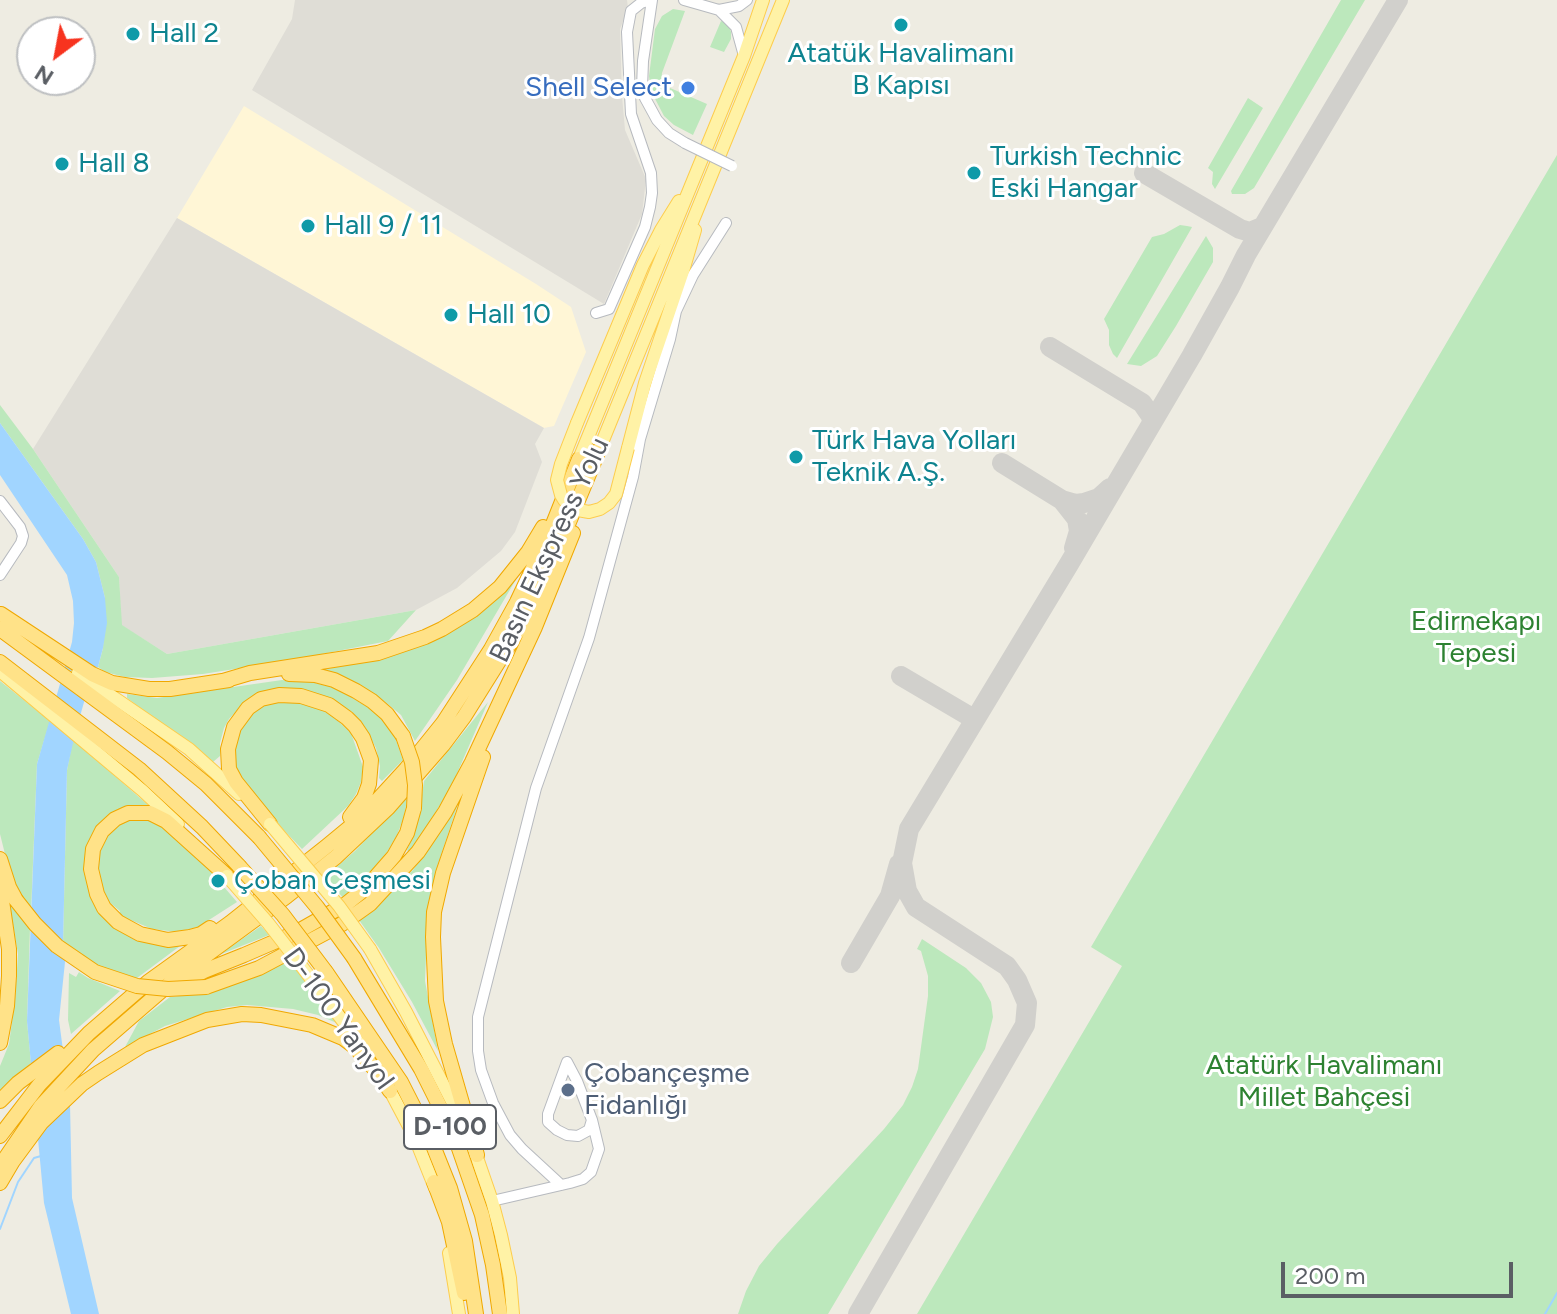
<!DOCTYPE html>
<html>
<head>
<meta charset="utf-8">
<style>
  body { margin:0 }
  #map { position:relative; width:1557px; height:1314px; overflow:hidden; background:#eeece2; font-family:Figtree,sans-serif }
  canvas { display:block }
  .north { position:absolute; left:16px; top:16px; width:80px; height:80px; box-sizing:border-box; background:#fff; border:2px solid #bdbfc1; border-radius:50%; rotate:212deg; font-size:22px; font-weight:700; line-height:32px; text-align:center; color:#5a5e64 }
  .north::after { content:''; display:block; margin:auto; width:28px; height:36px; background:#f7331f; clip-path:polygon(50% 0,100% 100%,50% 72%,0 100%) }
  .scale { position:absolute; left:1281px; top:1262px; width:232px; height:36px; box-sizing:border-box; border:4px solid #5a5e64; border-top:0; padding-left:10px; font-size:24px; line-height:28px; white-space:nowrap; color:#5a5e64; -webkit-text-stroke:6px #fff; paint-order:stroke }
</style>
</head>
<body>
<div id="map">
<canvas width="1557" height="1314"></canvas>
<div class="north">N</div>
<div class="scale">200 m</div>
</div>
<script>
const g = document.querySelector('canvas').getContext('2d');
g.lineJoin = 'round';
function fill(path, color) {
  g.fillStyle = color;
  g.fill(path, 'evenodd');
}
function poly(rows) {
  const path = new Path2D();
  for (const r of rows) {
    path.moveTo(r[0], r[1]);
    for (let i = 2; i < r.length; i += 2) path.lineTo(r[i], r[i + 1]);
  }
  return path;
}
function stroke(path, color, width, dash) {
  g.strokeStyle = color;
  g.lineWidth = width;
  g.lineCap = dash ? 'butt' : 'round';
  g.setLineDash(dash || []);
  g.stroke(path);
}
function write(font, color, halo, rows, align = 'center') {
  g.font = font + ' Figtree,sans-serif';
  g.lineWidth = 6;
  g.setLineDash([]);
  g.textBaseline = 'middle';
  g.strokeStyle = halo;
  g.fillStyle = color;
  for (const [text, x, y, turn = 0] of rows) {
    g.save();
    g.translate(x, y);
    g.rotate((+turn || 0) * Math.PI / 180);
    g.textAlign = isNaN(turn) ? turn : align;
    if (halo) g.strokeText(text, 0, 0);
    g.fillText(text, 0, 0);
    g.restore();
  }
}
const commercial = poly([
  [244,106,536,284,571,307,586,352,554,426,544,428,177,218]
]);
const industrial = poly([
  [295,0,627,0,628,8,620,29,622,96,625,130,646,179,642,214,604,304,252,90,292,19],
  [177,218,544,428,535,444,542,462,515,532,501,551,457,588,416,610,167,654,121,625,119,577,33,449]
]);
const green = poly([
  [1341,0,1365,0,1254,188,1245,194,1232,194,1231,191],
  [673,9,685,11,662,73,661,84,707,104,693,135,674,125,664,116,651,91,649,76,655,29,662,16],
  [721,21,728,24,731,32,731,39,724,52,710,47],
  [1248,98,1263,108,1215,189,1212,184,1213,172,1208,168],
  [1557,155,1557,1314,917,1314,1122,966,1091,947],
  [1180,225,1187,226,1192,227,1191,229,1117,358,1113,354,1109,345,1109,330,1104,319,1152,237,1164,234],
  [1206,236,1213,248,1213,262,1176,326,1157,356,1141,366,1127,364],
  [0,405,33,449,119,577,122,625,167,654,416,610,388,641,292,660,203,674,152,678,125,677,105,672,98,667,103,648,105,598,96,562,83,539,0,423],
  [518,576,457,680,415,741,401,715,384,701,362,687,319,671,391,654,502,594],
  [282,680,311,682,336,688,369,708,383,720,395,737,403,760,382,781,379,778,380,766,376,748,365,727,352,712,311,692,281,688,266,691,243,704,229,719,224,728,220,743,220,756,213,762,127,698,127,694,157,698],
  [0,681,50,721,37,764,31,912,12,882,0,834],
  [274,700,306,703,324,711,338,721,351,733,363,767,361,782,356,794,348,806,302,849,247,792,236,772,233,759,237,732,253,709],
  [488,702,452,785,420,838,409,852,407,850,414,834,419,816,424,781],
  [73,739,148,805,133,806,120,810,100,826,91,838,86,854,95,901,155,943,180,946,137,978,109,971,86,962,63,944,67,770],
  [408,795,404,817,397,835,387,852,372,870,344,899,325,877,355,851],
  [458,804,437,867,428,905,425,981,438,1051,412,1002,379,948,359,920,413,870],
  [125,817,156,819,204,864,237,902,198,927,177,932,152,929,119,915,120,911,108,901,103,893,97,859,99,851,108,831],
  [9,901,30,928,27,1021,31,1063,0,1094,0,1066,9,1044,15,1000,18,954],
  [261,926,269,935,219,955],
  [922,939,966,968,981,983,991,1002,993,1017,985,1049,828,1314,738,1314,746,1291,759,1266,777,1244,884,1129,903,1105,912,1087,918,1069,928,996,928,976,921,951,917,949],
  [288,959,339,1024,318,1015,293,1009,247,1005,227,1007,165,1026,125,1047,139,1021,170,997,188,995],
  [79,972,88,978,120,991,71,1034,68,1020,69,973,76,977]
]);
const water = poly([
  [0,423,83,539,96,562,105,598,107,623,103,648,98,667,92,674,75,734,67,770,63,944,65,962,59,1020,70,1104,72,1198,99,1314,71,1314,44,1203,27,1021,37,764,72,642,74,623,73,601,67,575,0,475]
]);
const stream = poly([
  [0,1229,18,1182,34,1158,41,1156],
  [1545,1314,1557,1293]
]);
const taxiway = poly([
  [1144,173,1240,229,1250,232,1262,227],
  [1050,347,1142,403,1151,416,1152,422],
  [1002,463,1070,505],
  [1074,548,1079,531,1077,519,1062,500,1076,504,1084,503,1099,498,1110,488],
  [901,676,974,719],
  [851,963,890,896,899,864],
  [858,1314,1025,1025,1027,1003,1017,980,1007,966,916,907,907,891,902,863,909,829,1069,564,1192,355,1230,287,1246,255,1398,0]
]);
const minor = poly([
  [652,0,643,61,642,88,645,98,657,120,669,133,685,143],
  [684,0,719,10,739,6,747,0],
  [719,10,736,27,744,56],
  [596,313,609,309,645,227,650,207,652,193,651,173,631,114,627,32,631,11,641,3,651,0],
  [0,501,20,527,23,536,21,543,0,575],
  [567,1062,577,1081,592,1120],
  [561,1185,522,1149,510,1135,493,1103,481,1070,478,1051,478,1017,536,788,589,638,633,477,640,439,670,339,676,311,693,275,726,223],
  [492,1201,570,1183,583,1179,591,1172,599,1149,592,1120,589,1130,578,1136,567,1135,557,1130,548,1122,548,1114,567,1062]
]);
const major = poly([
  [577,423,643,265,661,230,679,201],
  [628,448,645,383,683,271,695,230],
  [599,450,783,0],
  [579,459,744,56,763,0],
  [0,671,143,791,178,824],
  [78,673,189,749,239,794],
  [370,949,406,1012,461,1119],
  [316,985,369,1056],
  [387,1085,415,1138,435,1188],
  [473,1146,492,1201,501,1235,510,1278,513,1314],
  [449,1253,459,1314]
]);
const highway = poly([
  [1,614,92,674,112,683,149,689,170,689,229,680],
  [0,629,167,752,206,784,259,837],
  [0,662,139,769,202,827,239,866],
  [289,674,315,675,334,680,356,691,372,701,387,714,403,736],
  [223,681,250,673,378,653,425,637,442,629,473,610,500,587,528,552,543,527],
  [270,824,236,782,229,769,228,749,234,727,248,708,261,699,279,695,301,696,329,705,347,718,355,726,363,738,371,760,369,784,364,798,350,817],
  [0,859,9,887,16,900],
  [0,887,9,949,9,976,7,1006,0,1043],
  [210,928,201,934,190,937,168,940,140,934,118,922,104,908,97,894,91,869,93,849,102,831,115,819,128,813,150,813,166,821,227,876],
  [354,958,421,1069,455,1137,482,1215,493,1265,500,1314],
  [326,972,401,1082,432,1143,450,1188,465,1241,476,1314],
  [185,981,204,971,244,955,295,933,346,904,366,888,394,856,407,833,414,808],
  [206,987,259,968,342,924,370,904,418,852,445,812,472,762,535,627,573,533],
  [0,1101,18,1083,58,1053],
  [0,1136,39,1085,89,1033,148,982,230,923,327,846,361,818,406,769,443,723,491,649,517,602,549,534,579,459],
  [477,1155,445,1044,436,1001,433,937,434,912,443,873,483,757],
  [0,1166,41,1106,93,1050,182,973,287,896,336,857,388,808,443,745,464,717,519,629,564,534,599,450],
  [434,1182,449,1222,464,1293],
  [0,1183,13,1161,41,1123,82,1084,98,1073,143,1045,207,1020,242,1014,261,1015,312,1025,343,1038,355,1047,379,1074,390,1091]
]);
const minorBridge = poly([
  [685,143,732,166]
]);
const majorBridge = poly([
  [577,423,561,464,557,480,561,495,564,500,578,510,589,512,600,509,609,503,616,494,628,448],
  [270,824,339,906,370,949],
  [227,876,268,923,316,985]
]);
const highwayBridge = poly([
  [403,736,412,762,415,785,414,808],
  [259,837,317,907,354,958],
  [239,866,283,915,326,972],
  [16,900,35,924,57,946,95,972,137,986,168,989,206,987]
]);
const markers = [
  [901,25,8,"#0f9aa8"],
  [133,34,8,"#0f9aa8"],
  [688,88,8,"#3f7fe0"],
  [62,164,8,"#0f9aa8"],
  [974,173,8,"#0f9aa8"],
  [308,226,8,"#0f9aa8"],
  [451,315,8,"#0f9aa8"],
  [796,457,8,"#0f9aa8"],
  [218,881,8,"#0f9aa8"],
  [568,1090,8,"#5c6f8a"]
];
const shields = [
  [450,1127,92]
];
const shieldNames = [
  ["D-100",450,1127]
];
const cultureNames = [
  ["Hall 2",149,34],
  ["Atatük Havalimanı",901,54,"center"],
  ["B Kapısı",901,86,"center"],
  ["Turkish Technic",990,157],
  ["Eski Hangar",990,189],
  ["Hall 8",78,164],
  ["Hall 9 / 11",324,226],
  ["Hall 10",467,315],
  ["Türk Hava Yolları",812,441],
  ["Teknik A.Ş.",812,473],
  ["Çoban Çeşmesi",234,881]
];
const shopNames = [
  ["Shell Select",672,88]
];
const streetNames = [
  ["Basın Ekspress Yolu",550,550,-65],
  ["D-100 Yanyol",338,1019,54]
];
const parkNames = [
  ["Edirnekapı",1476,622],
  ["Tepesi",1476,654],
  ["Atatürk Havalimanı",1324,1066],
  ["Millet Bahçesi",1324,1098]
];
const serviceNames = [
  ["Çobançeşme",584,1074],
  ["Fidanlığı",584,1106]
];
fill(commercial, '#fff6d6');
fill(industrial, '#dfddd6');
fill(green, '#bce8bc');
fill(water, '#a1d5ff');
stroke(stream, '#a1d5ff', 2);
stroke(taxiway, '#d1d0cc', 20);
stroke(minor, '#b7babf', 12);
stroke(major, '#fdcd4d', 14);
stroke(highway, '#f0a800', 16);
stroke(minor, '#fff', 10);
stroke(major, '#fff2a6', 12);
stroke(highway, '#ffe288', 14);
stroke(minorBridge, '#b7babf', 12, []);
stroke(majorBridge, '#fdcd4d', 14, []);
stroke(highwayBridge, '#f0a800', 16, []);
stroke(minorBridge, '#fff', 10);
stroke(majorBridge, '#fff2a6', 12);
stroke(highwayBridge, '#ffe288', 14);
for (const [x, y, r, color] of markers) {
  const dot = new Path2D();
  dot.arc(x, y, r, 0, 2 * Math.PI);
  g.fillStyle = color;
  g.fill(dot);
  stroke(dot, '#fff', 3);
}
for (const [x, y, w] of shields) {
  const box = new Path2D();
  box.roundRect(x - w / 2, y - 22, w, 44, 6);
  g.fillStyle = '#fff';
  g.fill(box);
  stroke(box, '#5a5e64', 2);
}
write('bold 26px', '#5a5e64', null, shieldNames);
write('28px', '#0d838f', '#fff', cultureNames, 'left');
write('28px', '#366cbe', '#fff', shopNames, 'right');
write('28px', '#5a5e64', '#fff', streetNames);
write('28px', '#2d8231', '#fff', parkNames);
write('28px', '#4e5e75', '#fff', serviceNames, 'left');
</script>
</body>
</html>
